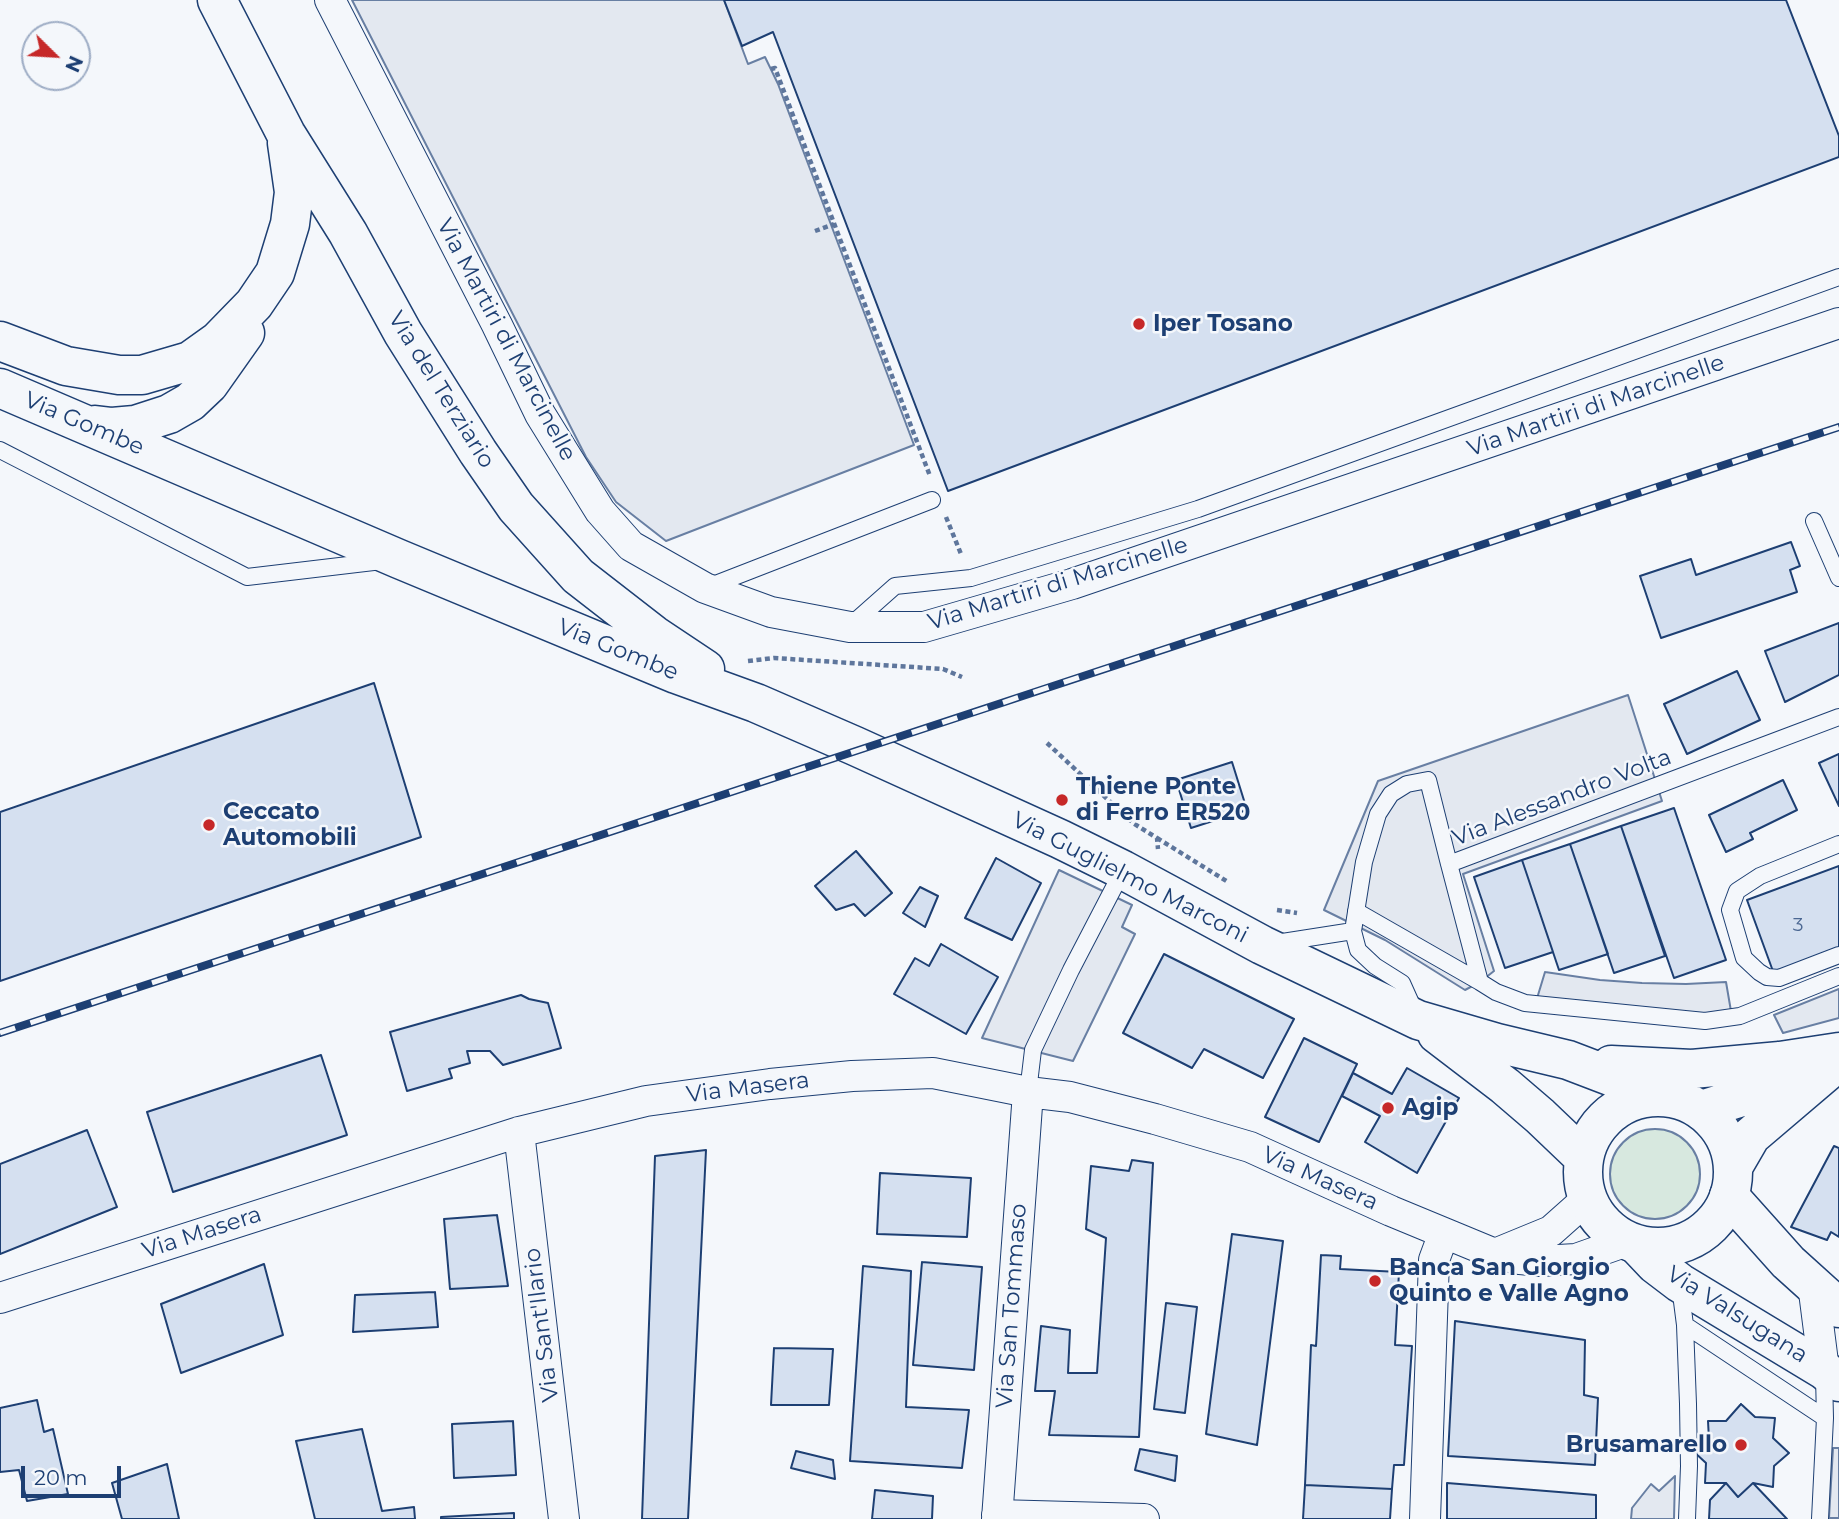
<!DOCTYPE html>
<html>
<head>
<meta charset="utf-8">
<style>
  body { margin:0 }
  #map { position:relative; width:1839px; height:1519px; overflow:hidden; background:#f4f7fb; font-family:Montserrat,sans-serif }
  canvas { display:block }
  .north { position:absolute; left:21px; top:21px; width:70px; height:70px; box-sizing:border-box; background:#f4f7fb; border:2px solid #9eadc5; border-radius:50%; rotate:114deg; font-size:19px; font-weight:700; line-height:28px; text-align:center; color:#1d3f73 }
  .north::after { content:''; display:block; margin:auto; width:24px; height:32px; background:#c62828; clip-path:polygon(50% 0,100% 100%,50% 72%,0 100%) }
  .scale { position:absolute; left:21px; top:1466px; width:100px; height:32px; box-sizing:border-box; border:4px solid #1d3f73; border-top:0; padding-left:9px; font-size:21px; line-height:24px; white-space:nowrap; color:#1d3f73; -webkit-text-stroke:5px #f4f7fb; paint-order:stroke }
</style>
</head>
<body>
<div id="map">
<canvas width="1839" height="1519"></canvas>
<div class="north">N</div>
<div class="scale">20 m</div>
</div>
<script>
const g = document.querySelector('canvas').getContext('2d');
g.lineJoin = 'round';
function fill(path, color) {
  g.fillStyle = color;
  g.fill(path, 'evenodd');
}
function poly(rows) {
  const path = new Path2D();
  for (const r of rows) {
    if (r.length === 3) {
      path.moveTo(r[0] + r[2], r[1]);
      path.arc(r[0], r[1], r[2], 0, 2 * Math.PI);
      continue;
    }
    path.moveTo(r[0], r[1]);
    for (let i = 2; i < r.length; i += 2) path.lineTo(r[i], r[i + 1]);
  }
  return path;
}
function stroke(path, color, width, dash) {
  g.strokeStyle = color;
  g.lineWidth = width;
  g.lineCap = dash ? 'butt' : 'round';
  g.setLineDash(dash || []);
  g.stroke(path);
}
function write(font, color, halo, rows, align = 'center') {
  g.font = font + ' Montserrat,sans-serif';
  g.lineWidth = 5;
  g.setLineDash([]);
  g.textBaseline = 'middle';
  g.strokeStyle = halo;
  g.fillStyle = color;
  for (const [text, x, y, turn = 0] of rows) {
    g.save();
    g.translate(x, y);
    g.rotate((+turn || 0) * Math.PI / 180);
    g.textAlign = isNaN(turn) ? turn : align;
    if (halo) g.strokeText(text, 0, 0);
    g.fillText(text, 0, 0);
    g.restore();
  }
}
const green = poly([
  [1655,1174,45]
]);
const parking = poly([
  [352,0,724,0,748,64,765,57,778,84,914,445,666,541,616,502,586,457,352,0],
  [1628,695,1662,801,1463,874,1494,971,1480,982,1465,990,1385,940,1324,910,1378,781,1628,695],
  [1059,870,1132,905,1122,927,1135,934,1073,1061,982,1038,1059,870],
  [1545,972,1600,980,1642,983,1686,984,1726,982,1732,1017,1535,1005,1545,972],
  [1839,989,1839,1018,1783,1033,1774,1015,1839,989],
  [1833,1448,1839,1448,1839,1518,1829,1518,1833,1448],
  [1675,1476,1674,1519,1631,1519,1632,1508,1651,1484,1659,1491,1675,1476]
]);
const building = poly([
  [724,0,1786,0,1839,136,1839,157,948,491,773,32,742,46,724,0],
  [1791,542,1800,566,1790,570,1797,592,1661,638,1640,576,1691,559,1696,575,1791,542],
  [1839,623,1839,675,1785,702,1765,651,1839,623],
  [1737,671,1760,720,1687,754,1664,704,1737,671],
  [374,683,421,837,0,981,0,812,374,683],
  [1839,754,1839,806,1819,763,1839,754],
  [1232,762,1247,810,1191,828,1176,780,1232,762],
  [1783,780,1797,810,1750,833,1753,839,1726,852,1709,815,1783,780],
  [1674,808,1726,960,1674,978,1621,826,1674,808],
  [1621,826,1665,956,1614,973,1570,844,1621,826],
  [1570,844,1608,954,1559,970,1522,860,1570,844],
  [856,851,892,893,865,916,854,904,836,910,815,886,856,851],
  [996,858,1041,883,1012,940,965,918,996,858],
  [1522,860,1553,952,1505,968,1474,877,1522,860],
  [1839,866,1839,950,1774,974,1747,900,1839,866],
  [920,887,938,896,925,927,903,913,920,887],
  [941,944,998,977,966,1034,894,994,915,958,929,966,941,944],
  [1164,954,1294,1019,1263,1078,1204,1049,1192,1068,1123,1033,1164,954],
  [521,995,529,999,548,1003,561,1048,503,1065,490,1051,467,1051,470,1063,449,1069,452,1078,407,1091,390,1032,521,995],
  [1304,1038,1357,1064,1319,1142,1265,1117,1304,1038],
  [321,1055,347,1135,173,1192,147,1112,321,1055],
  [1407,1068,1459,1098,1417,1173,1365,1142,1380,1116,1342,1096,1353,1073,1392,1094,1407,1068],
  [87,1130,117,1207,0,1254,0,1164,87,1130],
  [1834,1146,1839,1148,1839,1237,1831,1232,1827,1240,1791,1227,1834,1146],
  [706,1150,688,1519,642,1519,655,1156,706,1150],
  [1132,1160,1153,1163,1139,1437,1049,1435,1055,1391,1035,1391,1041,1326,1070,1330,1068,1373,1097,1373,1106,1238,1086,1229,1091,1166,1129,1171,1132,1160],
  [880,1173,971,1178,967,1237,877,1234,880,1173],
  [497,1215,508,1286,450,1289,444,1219,497,1215],
  [1232,1234,1283,1241,1257,1445,1206,1434,1232,1234],
  [1321,1255,1341,1256,1340,1269,1399,1272,1395,1345,1412,1346,1404,1465,1394,1465,1392,1489,1305,1485,1311,1345,1316,1346,1321,1255],
  [922,1262,982,1267,974,1370,913,1365,922,1262],
  [264,1264,283,1335,181,1373,161,1304,264,1264],
  [863,1266,911,1271,906,1407,969,1410,962,1468,850,1461,863,1266],
  [435,1292,438,1327,353,1332,355,1295,435,1292],
  [1166,1303,1197,1307,1185,1413,1154,1409,1166,1303],
  [1455,1321,1585,1340,1584,1395,1598,1398,1595,1465,1448,1456,1455,1321],
  [774,1348,833,1349,829,1405,771,1405,774,1348],
  [37,1400,44,1432,53,1429,68,1494,27,1501,19,1470,0,1472,0,1408,37,1400],
  [1741,1404,1755,1417,1775,1418,1773,1438,1789,1453,1774,1466,1773,1487,1753,1483,1738,1497,1726,1483,1705,1483,1706,1463,1693,1451,1709,1440,1708,1421,1726,1421,1741,1404],
  [513,1421,516,1475,454,1478,452,1424,513,1421],
  [362,1429,382,1511,414,1507,415,1519,315,1519,296,1441,362,1429],
  [1140,1449,1177,1456,1175,1481,1135,1470,1140,1449],
  [796,1451,833,1460,835,1479,791,1468,796,1451],
  [167,1464,179,1519,122,1519,112,1483,167,1464],
  [1447,1483,1596,1495,1596,1519,1447,1519,1447,1483],
  [1726,1483,1738,1497,1753,1483,1787,1519,1709,1519,1710,1500,1726,1483],
  [1305,1485,1392,1489,1390,1519,1303,1519,1305,1485],
  [875,1490,933,1496,932,1519,872,1519,875,1490],
  [514,1513,514,1519,441,1519,441,1517,514,1513]
]);
const path = poly([
  [771,69,775,68,930,476],
  [815,231,834,224],
  [946,517,961,554],
  [748,661,774,658,943,669,962,677],
  [1047,743,1133,823,1157,838,1158,849],
  [1157,838,1228,882],
  [1277,910,1297,913]
]);
const service = poly([
  [0,450,247,577,382,561],
  [1814,521,1839,578],
  [708,587,932,500],
  [851,625,895,586,971,578,1198,509,1839,277],
  [1839,717,1449,864,1480,982,1496,992,1525,1003,1705,1021,1740,1016,1839,976],
  [1839,844,1760,876,1737,891,1730,910,1744,958,1759,972,1767,977,1779,978,1839,955],
  [1356,911,1480,982],
  [1276,943,1353,931],
  [1415,1012,1402,983,1375,966,1358,950,1353,931,1364,862,1378,814,1391,794,1407,784,1428,780,1449,864],
  [1028,1092,1033,1050,1071,970,1123,870],
  [1680,1286,1685,1325,1688,1404,1689,1466,1687,1519],
  [1685,1325,1825,1418],
  [1820,1519,1825,1418,1824,1376]
]);
const minor = poly([
  [330,0,497,325,540,414,600,511,631,546,705,588,771,612,850,627,924,627,1072,584,1839,323],
  [519,1132,564,1519],
  [1495,1254,1551,1231,1587,1199],
  [1813,1284,1824,1370],
  [0,1298,519,1132,646,1101,770,1084,852,1076,933,1073,1028,1092,1070,1097,1155,1119,1250,1147,1391,1211,1495,1254,1520,1259,1541,1261,1576,1259,1627,1241],
  [997,1515,1144,1519],
  [997,1519,1028,1092],
  [1425,1519,1434,1260,1444,1233]
]);
const secondary = poly([
  [1729,1196,1788,1262,1839,1308],
  [1637,1245,1655,1264,1680,1283,1824,1370,1839,1382]
]);
const primary = poly([
  [217,0,286,134,348,233,403,333,478,452,516,507,578,576,654,635,705,669],
  [0,341,66,366,119,375,142,375,190,361,218,341,254,304,275,273,290,224,294,192,287,143],
  [0,388,399,559,676,674,756,703,855,746,1060,839,1123,870,1262,945,1418,1020,1497,1043,1568,1060,1665,1097],
  [95,425,112,427,135,425,169,414,190,402,209,384,245,333],
  [1437,1034,1505,1086,1540,1116,1584,1158],
  [1611,1065,1692,1069,1780,1061,1839,1052],
  [1658,1172,75],
  [1701,1110,1755,1093,1811,1068],
  [1733,1167,1751,1136,1839,1061]
]);
const rail = poly([
  [0,1033,1839,427]
]);
const markers = [
  [1139,324,7,"#c62828"],
  [1062,800,7,"#c62828"],
  [209,825,7,"#c62828"],
  [1388,1108,7,"#c62828"],
  [1375,1281,7,"#c62828"],
  [1741,1445,7,"#c62828"]
];
const numberNames = [
  ["3",1798,925]
];
const poiNames = [
  ["Iper Tosano",1153,324],
  ["Thiene Ponte",1076,787],
  ["di Ferro ER520",1076,813],
  ["Ceccato",223,812],
  ["Automobili",223,838],
  ["Agip",1402,1108],
  ["Banca San Giorgio",1389,1268],
  ["Quinto e Valle Agno",1389,1294],
  ["Brusamarello",1727,1445,"right"]
];
const streetNames = [
  ["Via Martiri di Marcinelle",506,340,62],
  ["Via del Terziario",441,390,58],
  ["Via Martiri di Marcinelle",1596,406,-19],
  ["Via Gombe",84,424,23],
  ["Via Martiri di Marcinelle",1058,584,-17],
  ["Via Gombe",618,650,22],
  ["Via Alessandro Volta",1562,798,-21],
  ["Via Guglielmo Marconi",1130,878,27],
  ["Via Masera",748,1088,-7],
  ["Via Masera",1320,1179,24],
  ["Via Masera",202,1233,-18],
  ["Via San Tommaso",1012,1306,-86],
  ["Via Valsugana",1737,1315,32],
  ["Via Sant'Ilario",542,1325,-97]
];
fill(green, '#d7e8df');
stroke(green, '#687fa3', 2);
fill(parking, '#e3e8f0');
stroke(parking, '#687fa3', 2);
fill(building, '#d5e0f0');
stroke(building, '#1d3f73', 2);
stroke(service, '#1d3f73', 18);
stroke(minor, '#1d3f73', 32);
stroke(secondary, '#1d3f73', 41);
stroke(primary, '#1d3f73', 41);
stroke(path, '#5e769c', 4.5, [5, 3.5]);
stroke(service, '#f4f7fb', 16);
stroke(minor, '#f4f7fb', 30);
stroke(secondary, '#f4f7fb', 38);
stroke(primary, '#f4f7fb', 38);
stroke(rail, '#1d3f73', 8);
stroke(rail, '#f4f7fb', 5, [16]);
for (const [x, y, r, color] of markers) {
  const dot = new Path2D();
  dot.arc(x, y, r, 0, 2 * Math.PI);
  g.fillStyle = color;
  g.fill(dot);
  stroke(dot, '#f4f7fb', 2.5);
}
write('19px', '#4b6792', null, numberNames);
write('bold 23px', '#1d3f73', '#f4f7fb', poiNames, 'left');
write('23px', '#1d3f73', '#f4f7fb', streetNames);
</script>
</body>
</html>
